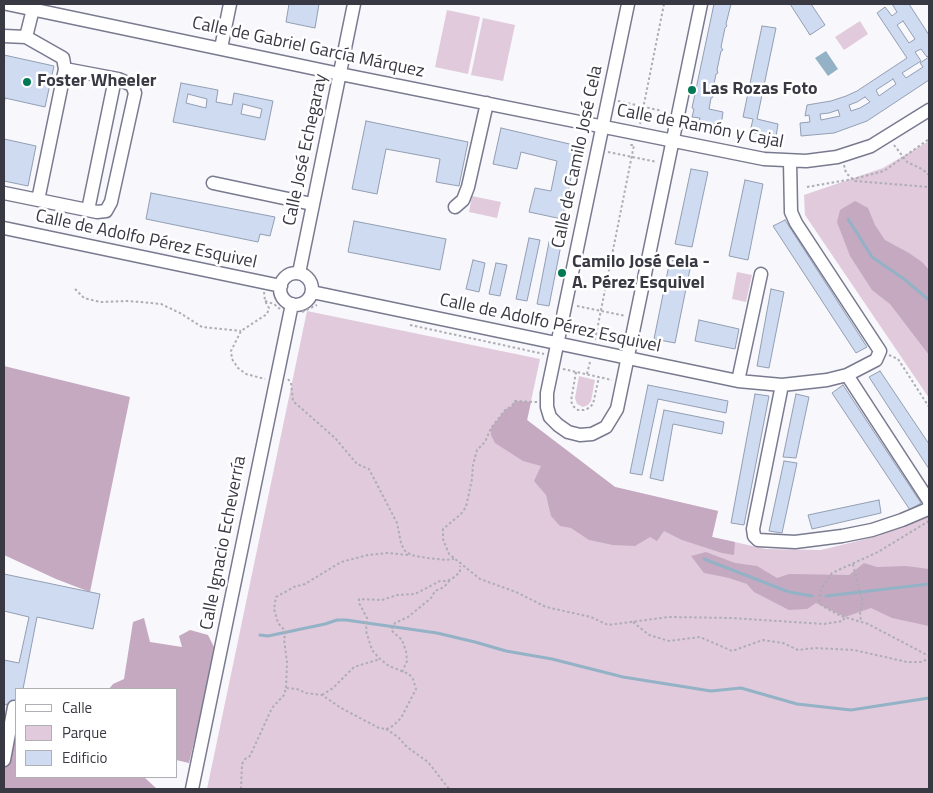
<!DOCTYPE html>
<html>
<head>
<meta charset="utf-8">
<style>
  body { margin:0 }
  #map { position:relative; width:933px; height:793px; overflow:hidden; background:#f7f7fc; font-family:"Titillium Web",sans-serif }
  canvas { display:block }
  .frame { position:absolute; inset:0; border:5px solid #393943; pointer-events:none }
  .legend { position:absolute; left:15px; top:688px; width:162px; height:90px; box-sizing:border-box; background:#fff; border:1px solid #b0b0b4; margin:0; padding:6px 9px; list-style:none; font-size:15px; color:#393943 }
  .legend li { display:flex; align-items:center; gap:10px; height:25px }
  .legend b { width:25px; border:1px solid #b0b0b4 }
</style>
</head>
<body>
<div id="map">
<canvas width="933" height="793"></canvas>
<div class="frame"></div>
<ul class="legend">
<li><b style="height:6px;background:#fff"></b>Calle</li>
<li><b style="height:14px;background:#e1cadc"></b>Parque</li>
<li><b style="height:14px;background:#cfdbf1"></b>Edificio</li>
</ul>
</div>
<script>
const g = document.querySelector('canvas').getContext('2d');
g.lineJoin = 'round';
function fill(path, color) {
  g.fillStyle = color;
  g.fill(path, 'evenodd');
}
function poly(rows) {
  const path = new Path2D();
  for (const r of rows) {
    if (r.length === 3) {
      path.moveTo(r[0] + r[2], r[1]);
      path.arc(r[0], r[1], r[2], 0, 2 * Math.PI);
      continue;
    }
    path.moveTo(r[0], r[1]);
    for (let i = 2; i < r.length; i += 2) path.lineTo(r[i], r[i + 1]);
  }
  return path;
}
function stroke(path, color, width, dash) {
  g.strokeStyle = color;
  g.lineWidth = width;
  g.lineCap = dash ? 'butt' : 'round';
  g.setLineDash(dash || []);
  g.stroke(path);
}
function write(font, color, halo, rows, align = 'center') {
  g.font = font + ' "Titillium Web",sans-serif';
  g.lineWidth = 5;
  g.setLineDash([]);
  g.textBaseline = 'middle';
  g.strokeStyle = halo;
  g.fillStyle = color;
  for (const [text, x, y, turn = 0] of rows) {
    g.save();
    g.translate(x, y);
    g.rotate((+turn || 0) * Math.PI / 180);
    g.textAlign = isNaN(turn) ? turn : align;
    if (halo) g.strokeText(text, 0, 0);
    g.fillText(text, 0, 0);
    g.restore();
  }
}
const green = poly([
  [447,10,480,17,468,74,435,67],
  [483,18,515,25,503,81,471,75],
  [860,21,868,34,844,50,835,37],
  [929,141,929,398,805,215,804,195,883,168],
  [472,196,501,202,497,218,469,212],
  [737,272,752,275,746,302,732,299],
  [307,311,540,359,527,420,615,487,718,511,712,537,766,549,821,550,878,536,929,512,929,789,207,789],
  [579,376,595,380,591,401,588,405,583,407,577,404,575,398]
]);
const forest = poly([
  [855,201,868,208,875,225,885,240,909,253,922,262,929,270,929,355,890,304,872,290,850,256,837,222,840,210],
  [4,366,130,397,90,592,56,579,4,555],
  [515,401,531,402,527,420,615,487,718,511,712,537,735,542,734,555,722,553,682,540,664,531,657,541,650,537,635,546,613,545,589,540,571,528,560,526,551,516,546,495,534,481,541,466,523,461,495,443,491,435,491,428,506,409,511,407],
  [706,552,735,563,757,566,777,578,789,574,849,575,864,563,877,567,906,566,929,569,929,626,892,618,871,608,845,617,816,603,807,609,789,610,754,592,747,584,729,578,704,573,691,556],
  [144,618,150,642,182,647,179,636,190,630,208,635,216,651,189,763,176,760,176,689,109,689,113,684,124,679,133,622],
  [16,733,16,777,144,777,157,789,4,789,4,775,9,734]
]);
const water = poly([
  [826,51,838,69,828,76,815,58]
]);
const stream = poly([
  [848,219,872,257,904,279,929,300],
  [704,559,789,592,812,596],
  [826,596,929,584],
  [260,635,268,636,325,624,337,620,346,620,437,633,475,642,506,651,552,659,623,677,711,691,741,688,797,704,851,710,929,698]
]);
const building = poly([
  [289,4,319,4,315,28,286,22,289,4],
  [714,4,731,4,726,24,727,26,725,28,721,47,723,50,721,51,717,70,718,73,716,74,712,93,713,97,711,98,709,109,723,112,721,125,699,121,700,118,692,117,694,109,692,108,714,4],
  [790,4,811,4,825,25,810,35,790,4],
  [892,4,909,4,929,35,929,55,927,57,921,49,915,52,921,61,902,73,906,78,923,67,920,63,929,57,929,80,867,121,834,133,801,136,800,123,810,122,809,115,805,116,807,105,831,101,846,96,857,91,907,58,877,13,885,7,892,16,897,12,892,4],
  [903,21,915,39,909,43,897,25,903,21],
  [893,79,896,84,879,96,876,90,893,79],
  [865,97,870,102,860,108,851,111,849,105,857,102,865,97],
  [838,110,840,116,821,120,820,114,829,113,838,110],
  [762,26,776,28,757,119,778,124,776,137,750,132,753,119,743,117,762,26],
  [4,55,54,66,45,107,5,98,4,106,4,55],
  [181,83,218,90,216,102,232,105,234,93,273,101,265,140,173,122,181,83],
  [188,94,207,99,206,108,186,103,188,94],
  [243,104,262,109,260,118,241,114,243,104],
  [366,121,468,142,459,186,436,182,440,159,386,149,377,194,352,189,366,121],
  [501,128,578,146,562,219,529,212,535,188,551,191,557,161,521,152,517,169,493,164,501,128],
  [4,139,36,146,28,186,4,181,4,139],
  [691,169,708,172,692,247,675,244,691,169],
  [745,180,763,184,748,260,729,256,745,180],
  [151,193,275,217,270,236,260,234,258,242,146,219,151,193],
  [785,220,867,347,856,353,773,226,785,220],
  [354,221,446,239,440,270,348,252,354,221],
  [529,238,540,240,527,301,516,299,529,238],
  [549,242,561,245,549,306,537,304,549,242],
  [473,260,485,263,479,292,466,289,473,260],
  [670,260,691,264,675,343,654,339,670,260],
  [496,263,507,265,500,296,489,294,496,263],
  [771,289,784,292,769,368,757,366,771,289],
  [699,320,739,329,735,349,695,341,699,320],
  [880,371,929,444,929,469,869,377,880,371],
  [648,385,728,401,726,413,658,399,642,475,630,473,648,385],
  [843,385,921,503,910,510,832,393,843,385],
  [755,394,769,396,744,525,731,523,755,394],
  [796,394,809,397,796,458,783,457,796,394],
  [664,410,724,422,722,434,673,424,663,481,650,478,664,410],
  [784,461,797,463,782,533,769,531,784,461],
  [879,500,881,513,812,529,808,515,879,500],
  [4,574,100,594,93,629,37,617,23,689,16,689,16,707,4,704,4,660,19,663,29,617,4,611,4,574]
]);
const path = poly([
  [618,101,667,112],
  [635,120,640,121],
  [640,124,664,4],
  [894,145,907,162,922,169,929,175],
  [608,152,657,162],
  [844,165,846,173,855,181,929,187],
  [807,187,853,179,884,171,929,139],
  [75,289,84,298,100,302,129,301,161,304,180,313,202,327,241,331],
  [264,292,265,301,269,308,267,314,241,331,231,351,232,359,238,368,246,374,265,379],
  [265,301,274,304,280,309],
  [577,306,626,316],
  [302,312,317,305],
  [410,325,544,354],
  [595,340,634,145,630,145],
  [889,355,898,359,929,407],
  [563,369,612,380],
  [576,372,571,401,573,406,578,410,584,410,589,408,593,404,599,377],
  [587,374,590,362],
  [288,379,291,383,293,401,335,438,357,464,369,469,397,523,401,543,404,550,411,555,427,558,446,560,454,559],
  [537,402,515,401,511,407,506,409,491,428,485,442,477,450,473,465,472,479,466,507,461,514,443,529,443,539,449,554,480,579,516,592,546,607,591,617,608,625,669,617,731,618,824,624,843,621,845,617],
  [929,521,878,552,832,573,821,589,819,599,820,604,824,607,841,616,868,624,929,656],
  [853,564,860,594,863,601,860,612,861,622],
  [633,622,649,635,669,641,700,637,732,651,763,640,783,643,798,650,815,648,854,650,907,662,922,662,929,658],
  [402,672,407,661,406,651,402,640,391,630,395,623,408,617,431,598,435,591,444,587,451,579],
  [286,688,287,662,284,639,286,632,278,623,274,609,276,597,294,587,305,584,341,562,368,555,387,553,409,555],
  [322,695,333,688,354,667,380,659],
  [386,729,398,737,407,747,428,762,449,789],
  [241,789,242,764,245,759,250,756,272,708,284,695,286,688,297,689,306,693,322,695,341,708,379,728,386,729,390,728,396,723,401,718,416,689,413,679,409,674,389,666,380,659,372,650,366,631,367,618,359,603,359,599,382,600,397,595,415,594,440,581,447,581,453,578,460,572,460,566]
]);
const minor = poly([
  [7,4,340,74,764,159,806,161,837,157,871,146,929,110],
  [628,4,547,393,547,407,550,417,558,425,568,432,580,435,592,434,606,427,617,409,701,4],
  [4,36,26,37,63,58,65,69,118,79,132,85,135,93,111,202,106,211,97,212,4,193],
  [26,37,33,9],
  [221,48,230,4],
  [790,161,791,212,796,223,880,351,876,360,847,375,827,380,782,385,753,529,754,536,758,540,795,542,842,536,872,530,902,520,928,509,929,505],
  [213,183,312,204],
  [38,200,65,69],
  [455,207,463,200,468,187,487,103],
  [88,210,115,79],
  [4,228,281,286],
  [299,273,354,4],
  [296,289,16],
  [312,292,738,381,782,385],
  [847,375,929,501],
  [738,381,761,274],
  [4,760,14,707],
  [192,789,292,304]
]);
const markers = [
  [27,82,5,"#027955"],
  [692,90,5,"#027955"],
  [562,273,5,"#027955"]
];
const streetNames = [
  ["Calle de Gabriel García Márquez",308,48,12],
  ["Calle de Ramón y Cajal",700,127,11],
  ["Calle José Echegaray",306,150,-78],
  ["Calle de Camilo José Cela",578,157,-78],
  ["Calle de Adolfo Pérez Esquivel",146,240,12],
  ["Calle de Adolfo Pérez Esquivel",550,324,12],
  ["Calle Ignacio Echeverría",224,543,-79]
];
const poiNames = [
  ["Foster Wheeler",37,82],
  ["Las Rozas Foto",702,90],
  ["Camilo José Cela -",572,263],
  ["A. Pérez Esquivel",572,284]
];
fill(green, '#e1cadc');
fill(forest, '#c5a9c0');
fill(water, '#93b2c6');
stroke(stream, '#93b2c6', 3);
fill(building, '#cfdbf1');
stroke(building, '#929eb2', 1);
stroke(minor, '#797a8f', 15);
stroke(path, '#adadb4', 2, [2.5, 2.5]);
stroke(minor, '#fff', 12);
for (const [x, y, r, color] of markers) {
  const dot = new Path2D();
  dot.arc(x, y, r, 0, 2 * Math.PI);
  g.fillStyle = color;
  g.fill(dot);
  stroke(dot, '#fff', 2);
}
write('18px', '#393943', '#fff', streetNames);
write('bold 18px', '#393943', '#fff', poiNames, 'left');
</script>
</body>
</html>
